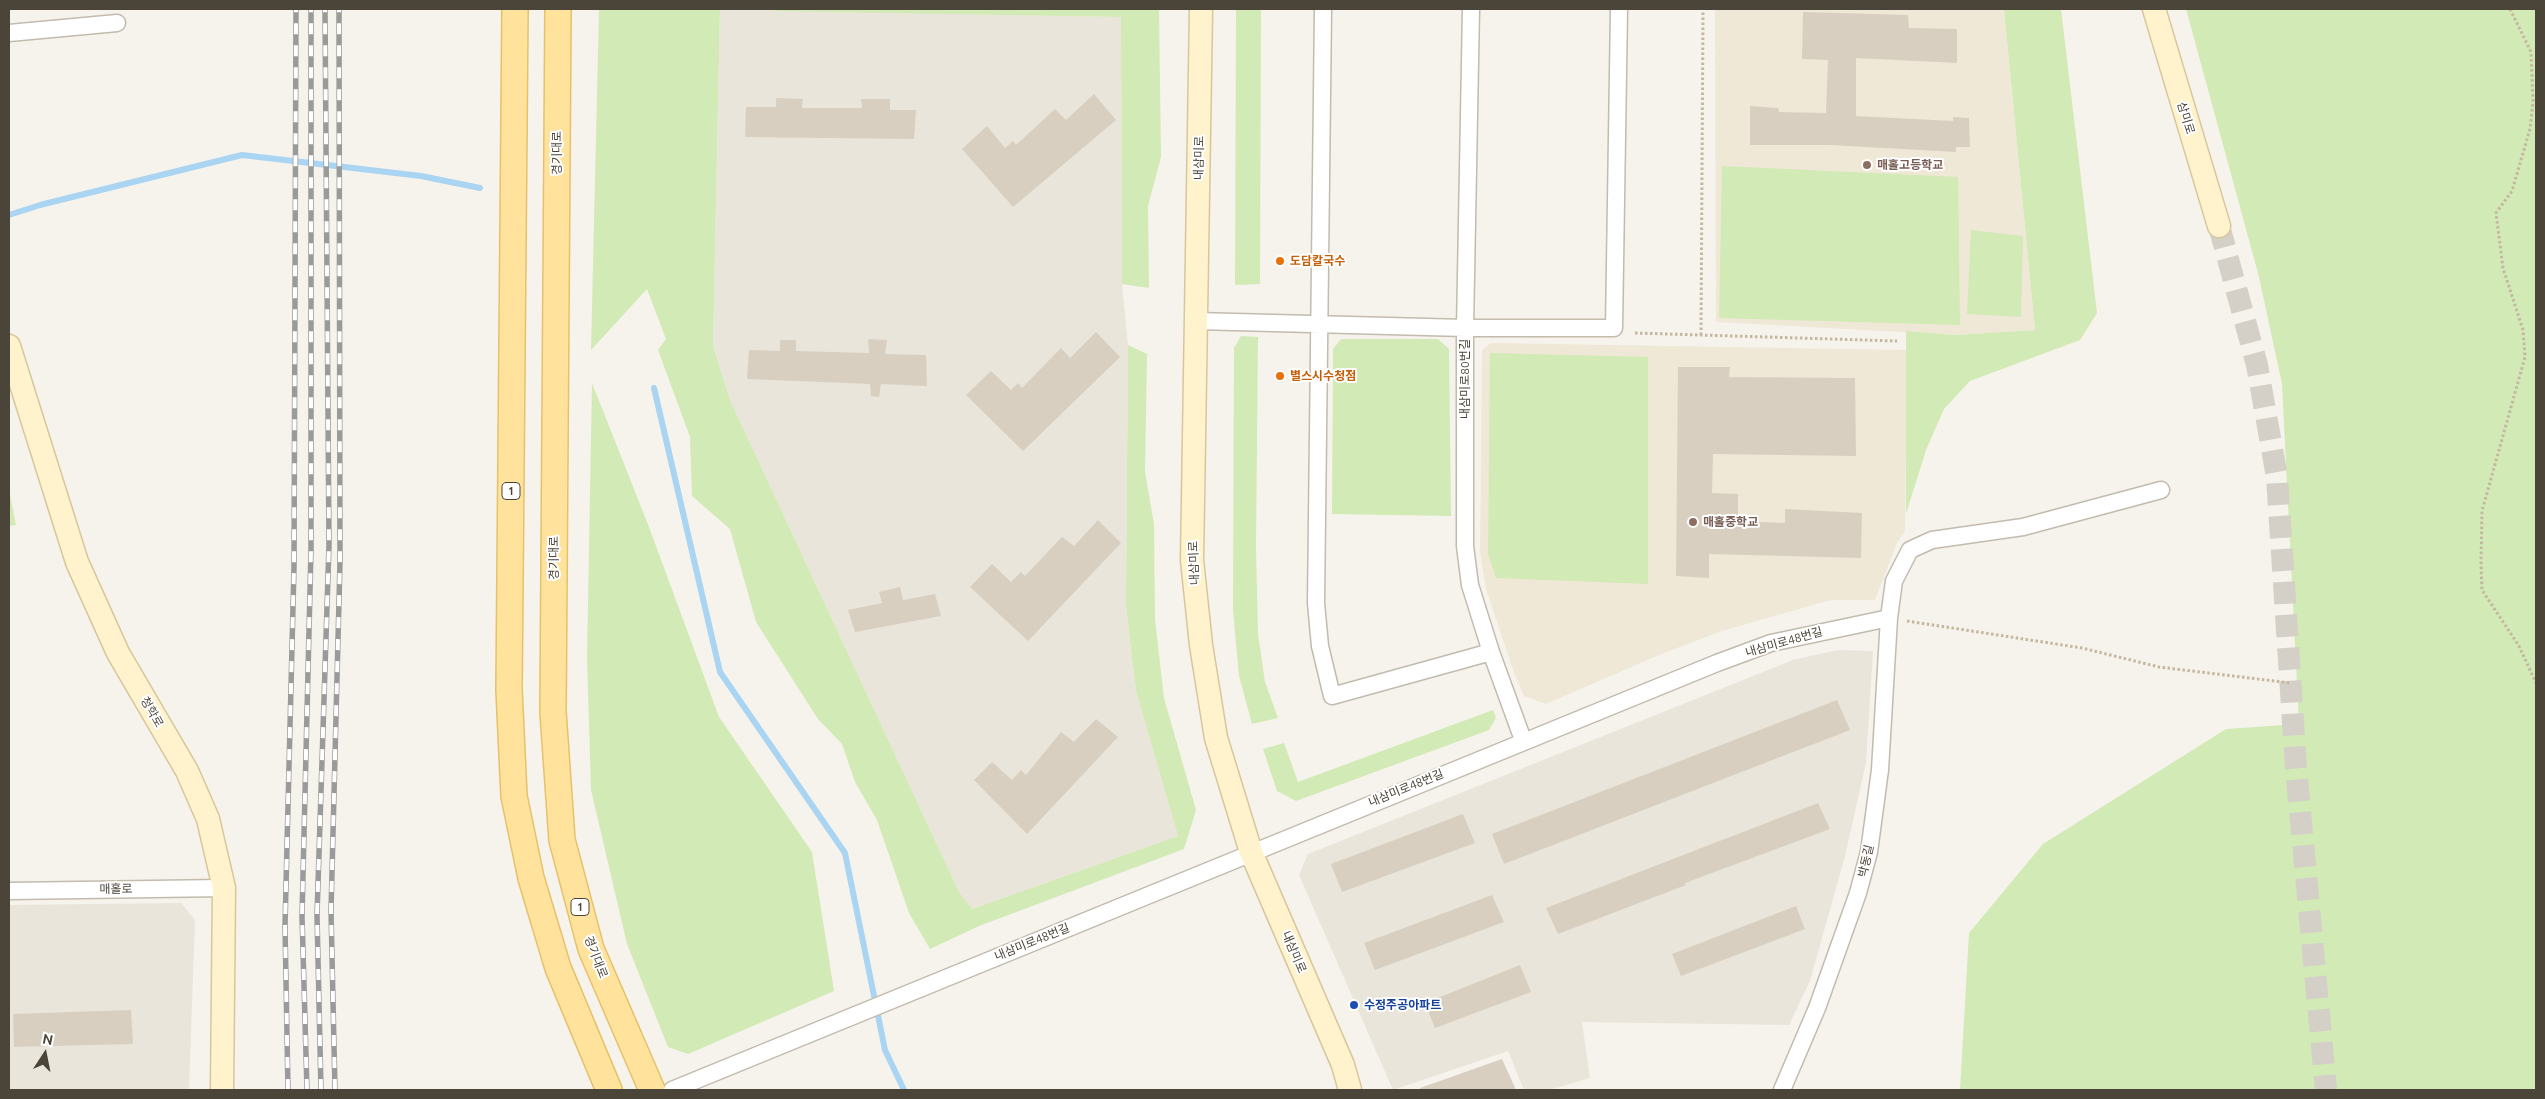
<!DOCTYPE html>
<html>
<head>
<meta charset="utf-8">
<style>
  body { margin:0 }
  #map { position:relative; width:2545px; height:1099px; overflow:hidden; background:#f6f3ec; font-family:Ubuntu,sans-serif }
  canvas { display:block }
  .frame { position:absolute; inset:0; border:10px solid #4b4439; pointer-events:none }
  .north { position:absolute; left:20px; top:1029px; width:50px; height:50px; -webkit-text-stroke:4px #fff; paint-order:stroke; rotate:11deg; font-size:14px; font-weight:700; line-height:20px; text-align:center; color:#4b4439 }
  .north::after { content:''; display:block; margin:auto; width:18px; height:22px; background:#4b4439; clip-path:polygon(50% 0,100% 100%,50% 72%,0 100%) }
</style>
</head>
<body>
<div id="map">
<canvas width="2545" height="1099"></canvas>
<div class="frame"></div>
<div class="north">N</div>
</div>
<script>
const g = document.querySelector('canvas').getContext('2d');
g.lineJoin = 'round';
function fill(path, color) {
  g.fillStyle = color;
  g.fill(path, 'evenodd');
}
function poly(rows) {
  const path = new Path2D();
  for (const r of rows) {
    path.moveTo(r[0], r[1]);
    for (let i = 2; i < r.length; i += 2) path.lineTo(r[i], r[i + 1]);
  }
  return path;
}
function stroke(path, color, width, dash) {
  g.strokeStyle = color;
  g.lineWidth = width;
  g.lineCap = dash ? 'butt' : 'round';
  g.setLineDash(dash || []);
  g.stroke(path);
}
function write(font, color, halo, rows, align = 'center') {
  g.font = font + ' Ubuntu,"Noto Sans KR",sans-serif';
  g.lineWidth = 4;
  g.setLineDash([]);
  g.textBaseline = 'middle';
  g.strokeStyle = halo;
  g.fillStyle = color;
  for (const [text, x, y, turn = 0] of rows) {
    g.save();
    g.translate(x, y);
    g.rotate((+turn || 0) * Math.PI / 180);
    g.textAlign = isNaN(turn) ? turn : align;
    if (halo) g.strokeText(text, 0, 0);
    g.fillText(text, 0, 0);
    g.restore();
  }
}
const residential = poly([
  [720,9,1121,17,1122,284,1128,345,1126,607,1136,691,1178,836,972,909,959,892,730,400,713,346],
  [1838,650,1873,651,1866,763,1845,856,1810,981,1789,1025,1582,1022,1590,1078,1549,1090,1524,1090,1508,1051,1393,1090,1299,875,1308,854,1793,660],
  [181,903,195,920,189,1090,9,1090,9,905]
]);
const education = poly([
  [1715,9,2004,9,2035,330,1955,335,1716,322],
  [1491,343,1907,350,1905,531,1897,543,1875,600,1831,600,1722,631,1659,655,1546,704,1524,696,1514,673,1486,589,1480,552,1482,350]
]);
const green = poly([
  [599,9,720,9,713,346,730,400,959,892,972,909,1178,836,1136,691,1126,607,1128,345,1147,354,1145,472,1154,524,1155,620,1164,698,1196,810,1184,849,979,926,930,949,909,913,877,820,855,782,842,744,818,719,756,622,730,529,692,496,690,437,658,350,666,339,647,289,591,350],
  [775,9,1159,9,1161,157,1148,206,1149,288,1122,284,1121,17,775,11],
  [1236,9,1261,9,1260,284,1235,285],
  [2004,9,2061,9,2097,313,2080,340,1970,381,1944,409,1926,450,1906,514,1906,331,1955,335,2035,330],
  [2186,9,2536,9,2536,1090,1960,1090,1969,933,2043,844,2226,729,2299,724,2282,384,2259,277],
  [1722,166,1958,177,1960,325,1719,318],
  [1971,230,2023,236,2021,317,1967,314],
  [1241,336,1258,337,1256,548,1258,634,1265,682,1278,718,1252,724,1239,676,1233,610,1234,348],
  [1341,339,1438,339,1449,349,1451,516,1332,514,1333,349],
  [1490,353,1648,357,1648,584,1496,578,1488,554],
  [592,383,649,527,719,717,812,852,834,991,688,1054,668,1047,627,944,591,790,587,657],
  [9,489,16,525,9,526],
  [1493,710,1496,718,1489,730,1296,801,1277,791,1263,749,1284,743,1298,782]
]);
const stream = poly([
  [9,215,40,205,242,155,421,176,480,188],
  [654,388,720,672,845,853,885,1050,904,1090]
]);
const building = poly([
  [1803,12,1908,15,1909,28,1957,29,1957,63,1856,58,1856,116,1953,121,1953,117,1969,118,1970,147,1956,147,1956,152,1830,145,1750,145,1750,106,1778,108,1779,112,1826,113,1828,60,1802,59],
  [1094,94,1116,120,1013,207,962,149,987,126,1005,148,1013,141,1016,145,1055,109,1066,120],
  [776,98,803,99,802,108,862,108,861,99,890,99,890,110,916,110,914,139,745,137,746,107,776,107],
  [1096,332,1120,357,1023,451,966,395,991,371,1011,390,1018,383,1022,388,1061,348,1070,358],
  [868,339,887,340,885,354,926,355,927,386,881,384,879,397,871,396,870,384,747,379,749,350,780,351,780,340,796,340,796,351,869,353],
  [1678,367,1730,367,1729,377,1855,378,1856,456,1713,454,1712,493,1738,494,1738,521,1785,523,1785,509,1862,513,1861,558,1709,554,1709,578,1676,576],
  [1098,520,1121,543,1028,641,970,587,992,564,1011,582,1021,572,1025,576,1062,537,1074,546],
  [900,587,903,600,935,594,941,616,855,632,848,610,882,603,879,592],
  [1837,700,1850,730,1504,864,1492,834],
  [1096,719,1118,737,1027,834,974,780,992,762,1012,780,1021,770,1026,775,1061,732,1074,742],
  [1818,803,1830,829,1685,883,1686,885,1558,934,1546,908],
  [1463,814,1475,843,1342,892,1331,864],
  [1492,895,1504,922,1375,970,1364,943],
  [1796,906,1805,929,1681,976,1672,954],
  [1520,965,1531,992,1435,1028,1425,1003],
  [131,1010,133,1044,14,1047,13,1014],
  [1502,1059,1516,1090,1421,1090,1420,1088]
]);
const secondaryTunnel = poly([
  [2219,226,2257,365,2277,477,2296,768,2326,1090]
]);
const path = poly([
  [2510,9,2531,52,2533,102,2530,129,2512,191,2496,213,2503,268,2523,330,2525,357,2482,511,2481,564,2482,590,2519,646,2536,683],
  [1635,333,1897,341],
  [1701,335,1703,9],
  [1907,621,2082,648,2159,667,2291,683]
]);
const street = poly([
  [1323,9,1316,603,1320,646,1332,696,1491,652],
  [1471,9,1465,328,1465,546,1470,585,1491,652,1523,740],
  [9,33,117,23],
  [1196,321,1465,328,1614,328,1619,9],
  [9,891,224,888],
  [672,1090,1717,663,1771,643,1889,618],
  [1782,1090,1817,1008,1858,893,1869,852,1880,770,1889,618,1894,581,1910,550,1932,540,2023,527,2161,490]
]);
const secondary = poly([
  [1201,9,1192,560,1201,645,1216,738,1251,852,1343,1065,1350,1090],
  [2154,9,2219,226],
  [9,346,77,562,118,653,187,771,208,819,224,888,222,1090]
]);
const primary = poly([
  [515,9,509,690,514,796,531,878,558,968,609,1090],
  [558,9,553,712,562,840,591,949,652,1090]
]);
const rail = poly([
  [288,1090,285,926,294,567,296,9],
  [307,1090,302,916,311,550,311,9],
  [321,1090,317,915,329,545,325,9],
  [335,1090,331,911,340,562,339,9]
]);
const markers = [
  [1867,165,5,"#8d6e63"],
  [1280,261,5,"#e8710a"],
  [1280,376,5,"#e8710a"],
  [1693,522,5,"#8d6e63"],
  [1354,1005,5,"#1a4fb4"]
];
const shields = [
  [511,491,18],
  [580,907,18]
];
const shieldNames = [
  ["1",511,491],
  ["1",580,907]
];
const streetNames = [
  ["삼미로",2186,118,73],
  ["경기대로",557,153,-90],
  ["내삼미로",1199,158,-89],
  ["내삼미로80번길",1465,379,-90],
  ["경기대로",554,558,-90],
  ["내삼미로",1194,563,-92],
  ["내삼미로48번길",1784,642,-16],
  ["청학로",152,712,60],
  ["내삼미로48번길",1406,788,-22],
  ["박동길",1866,861,-77],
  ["매홀로",116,889,-1],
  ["내삼미로48번길",1032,942,-22],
  ["내삼미로",1294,952,67],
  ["경기대로",596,957,69]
];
const educationNames = [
  ["매홀고등학교",1877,165],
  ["매홀중학교",1703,522]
];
const foodNames = [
  ["도담칼국수",1290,261],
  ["별스시수청점",1290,376]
];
const transitNames = [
  ["수정주공아파트",1364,1005]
];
fill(residential, '#eae5da');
fill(education, '#efe8d6');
fill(green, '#d2eab5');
stroke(stream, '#a9d4f2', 6);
fill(building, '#d8cfc1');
stroke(secondaryTunnel, '#d4d0c8', 22, [22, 11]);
stroke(street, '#c2bbae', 19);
stroke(secondary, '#d6c79b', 25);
stroke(primary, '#e6c16a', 28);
stroke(path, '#c4b79f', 3, [2.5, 2.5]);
stroke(street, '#fff', 16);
stroke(secondary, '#fff3cd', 22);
stroke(primary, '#ffe39c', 25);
stroke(rail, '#9a9a9a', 5.5);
stroke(rail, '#fff', 4, [11]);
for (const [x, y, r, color] of markers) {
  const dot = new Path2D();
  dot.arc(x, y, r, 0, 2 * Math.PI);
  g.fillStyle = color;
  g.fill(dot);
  stroke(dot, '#fff', 2);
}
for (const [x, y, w] of shields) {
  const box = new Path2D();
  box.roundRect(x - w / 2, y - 8.5, w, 17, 4);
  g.fillStyle = '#fff';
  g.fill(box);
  stroke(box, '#4b4439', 1);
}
write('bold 11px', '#4b4439', null, shieldNames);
write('12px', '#4b4439', '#fff', streetNames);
write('bold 12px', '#785e54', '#fff', educationNames, 'left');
write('bold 12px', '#c56008', '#fff', foodNames, 'left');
write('bold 12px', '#164399', '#fff', transitNames, 'left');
</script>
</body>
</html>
